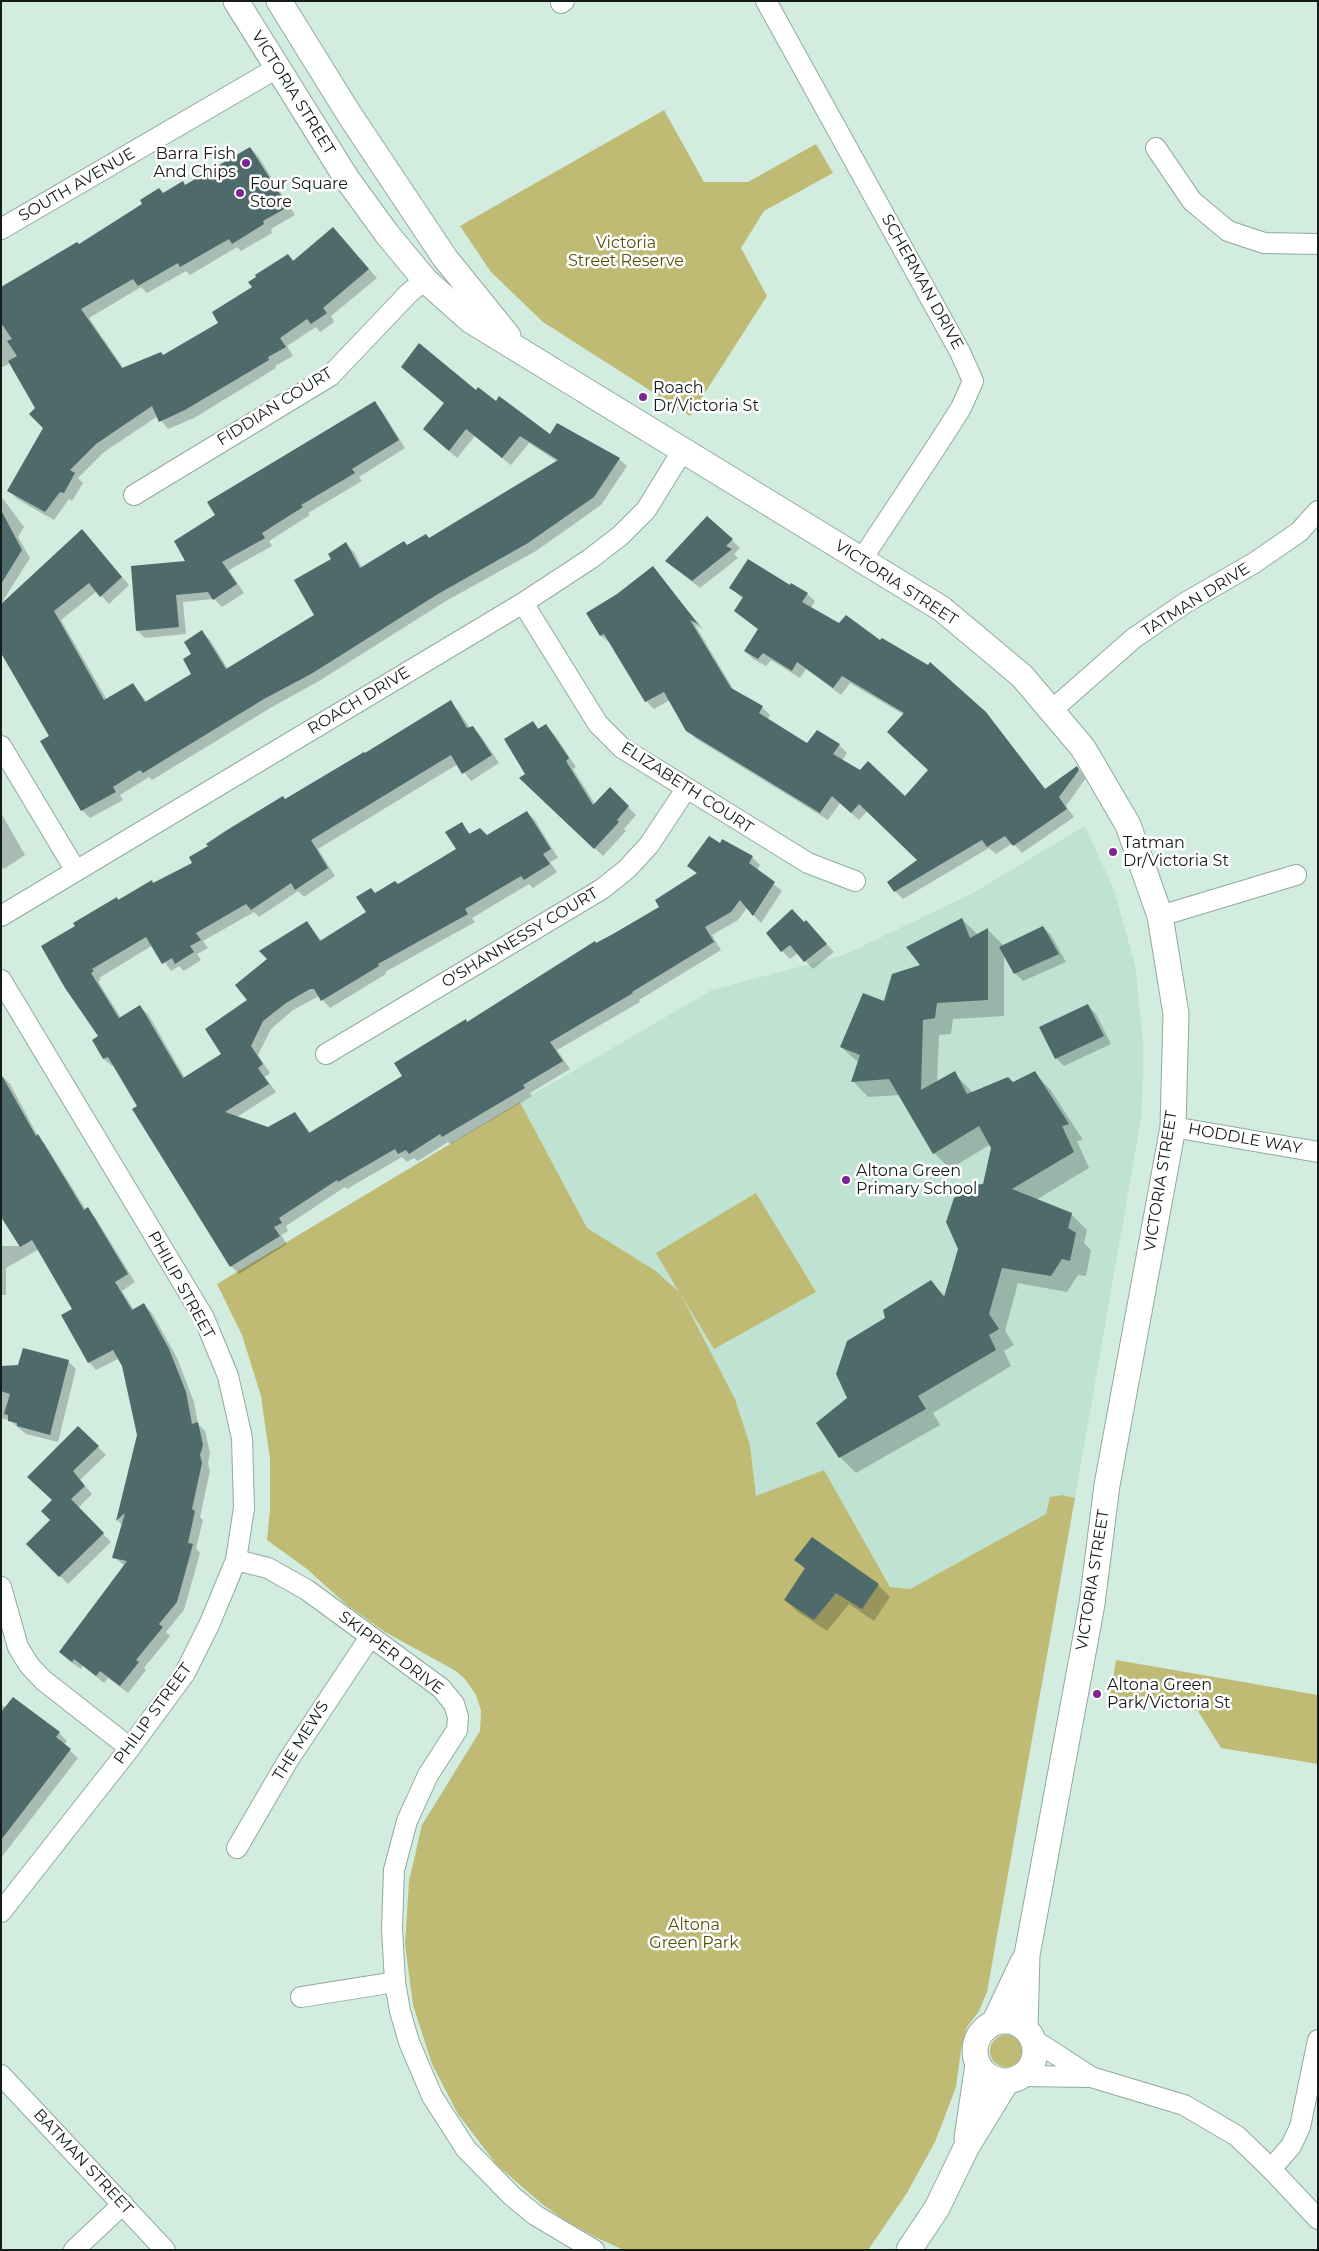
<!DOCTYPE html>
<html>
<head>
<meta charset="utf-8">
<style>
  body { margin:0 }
  #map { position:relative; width:1319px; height:2251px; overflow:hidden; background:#d2ece0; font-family:Montserrat,sans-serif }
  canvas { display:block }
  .frame { position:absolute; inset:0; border:2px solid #131c18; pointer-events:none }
</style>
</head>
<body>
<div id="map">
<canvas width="1319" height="2251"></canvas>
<div class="frame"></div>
</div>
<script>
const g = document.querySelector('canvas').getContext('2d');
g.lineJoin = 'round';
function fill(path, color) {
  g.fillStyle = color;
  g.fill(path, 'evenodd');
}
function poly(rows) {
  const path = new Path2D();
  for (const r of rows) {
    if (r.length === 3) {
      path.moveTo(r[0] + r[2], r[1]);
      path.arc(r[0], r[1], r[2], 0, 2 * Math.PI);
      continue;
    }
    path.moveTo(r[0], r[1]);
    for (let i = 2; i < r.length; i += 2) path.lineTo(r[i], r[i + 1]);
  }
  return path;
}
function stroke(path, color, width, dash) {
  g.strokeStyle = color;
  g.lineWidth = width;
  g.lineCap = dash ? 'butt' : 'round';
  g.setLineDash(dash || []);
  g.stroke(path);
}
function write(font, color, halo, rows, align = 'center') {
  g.font = font + ' Montserrat,sans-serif';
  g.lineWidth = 5;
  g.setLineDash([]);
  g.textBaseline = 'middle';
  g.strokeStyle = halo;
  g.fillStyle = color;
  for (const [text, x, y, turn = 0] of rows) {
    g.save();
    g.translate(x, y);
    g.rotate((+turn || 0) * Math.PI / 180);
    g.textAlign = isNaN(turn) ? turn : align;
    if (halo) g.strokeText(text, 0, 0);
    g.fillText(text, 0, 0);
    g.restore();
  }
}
const built = poly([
  [1085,826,1114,890,1135,965,1143,1039,1143,1080,1141,1119,1075,1498,1062,1495,1046,1514,910,1589,890,1587,824,1470,756,1497,750,1445,735,1399,679,1292,656,1271,587,1228,520,1102,712,990,844,955,971,894]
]);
const green = poly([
  [664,110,704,182,748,182,816,144,833,173,764,211,741,248,767,296,690,416,543,322,491,272,460,226],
  [520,1102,587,1228,656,1271,679,1292,656,1253,756,1193,816,1292,714,1349,681,1295,735,1399,750,1445,756,1496,824,1470,890,1587,910,1589,1046,1514,1050,1497,1062,1495,1075,1498,987,1992,979,2011,967,2027,961,2050,956,2087,935,2142,907,2193,868,2250,624,2250,595,2237,566,2221,542,2204,497,2165,458,2114,432,2064,413,2005,405,1944,409,1881,422,1825,480,1731,481,1711,476,1695,465,1679,456,1671,385,1632,347,1605,307,1569,267,1540,270,1509,270,1459,261,1396,242,1335,217,1284],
  [1116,1660,1318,1695,1318,1764,1221,1748,1198,1711,1110,1696],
  [1006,2051,16]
]);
const shadow = poly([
  [250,148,258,156,295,215,271,229,272,233,241,251,237,247,190,275,186,271,147,293,141,287,89,318,124,369,164,356,219,323,288,255,294,261,333,228,377,278,331,316,334,322,320,332,316,327,287,346,293,356,275,366,276,368,194,418,168,429,158,416,104,452,78,478,83,483,72,501,69,499,54,520,17,499,9,490,45,427,37,408,10,363,1,368,1,289,36,267,37,268,79,245,163,194,186,186],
  [402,367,477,391,550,436,619,459,627,466,601,505,536,551,446,601,319,681,272,707,152,780,149,777,120,795,123,800,90,818,82,810,51,736,1,653,89,538,129,585,109,604,97,591,61,620,107,700,133,685,147,702,193,674,192,655,202,632,210,640,228,669,316,616,333,560,346,544,354,552,362,568,429,539,558,462,529,443,511,465,475,436,457,458,424,429,445,404],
  [374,403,382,411,405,448,359,477,362,481,308,513,310,515,269,541,272,546,229,570,244,593,222,607,214,599,183,602,186,634,145,638,137,630,187,562,217,516],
  [1,496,24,527,18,537,30,558,1,604],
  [732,540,740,548,734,554,738,558,700,588,667,561],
  [653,568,703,629,695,625,735,692,762,707,770,715,767,720,807,744,839,745,847,753,842,761,905,798,930,771,904,715,850,683,841,695,806,669,800,678,771,660,766,666,753,659,745,651,759,630,735,611,743,599,731,588,790,587,807,594,815,601,811,608,839,625,881,642,985,713,1046,790,1077,767,1086,778,1066,806,1074,817,1022,853,1013,843,996,854,989,848,903,899,895,891,918,860,867,811,859,820,840,803,828,820,695,738,687,730,670,700,654,709,646,701,610,643,601,636,618,595],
  [450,702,458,710,470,728,473,728,481,736,499,763,471,781,458,764,318,849,335,876,304,897,298,891,259,917,254,912,203,941,208,948,197,954,201,960,184,971,179,966,171,971,153,945,99,978,101,980,98,981,121,1018,140,1007,148,1014,185,1078,223,1055,269,959,307,923,322,941,367,913,375,894,398,885,457,850,461,824,471,834,487,837,527,813,535,820,558,858,550,862,557,872,533,888,529,884,472,918,475,922,385,972,386,974,330,1008,319,996,293,1010,271,1029,258,1055,270,1073,265,1077,276,1092,237,1117,268,1129,295,1113,311,1133,404,1076,467,1023,660,907,698,875,689,866,721,845,752,857,760,865,757,870,782,891,761,923,747,908,738,920,712,935,721,950,639,1000,640,1002,557,1050,570,1069,530,1093,532,1096,451,1144,448,1142,418,1161,414,1158,407,1162,402,1157,347,1189,345,1187,286,1226,288,1231,281,1235,287,1244,239,1274,231,1266,114,1065,112,1066,104,1059,93,1040,100,1036,66,988,119,901,194,864,286,800],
  [533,723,540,730,546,726,554,734,576,767,573,769,595,804,610,789,636,815,624,829,626,831,603,856,529,786,527,775],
  [1,813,25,855,4,869,1,866],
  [962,919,978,935,988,930,1004,946,1043,927,1051,935,1066,962,1023,981,1015,973,1004,952,1004,1016,953,1019,951,1034,939,1035,937,1083,954,1073,973,1093,1013,1083,1034,1073,1050,1089,1083,1140,1077,1141,1089,1168,1036,1200,1071,1214,1087,1230,1084,1243,1091,1250,1086,1276,1078,1275,1067,1292,1018,1283,1005,1331,1014,1345,1004,1351,1011,1366,933,1413,940,1425,856,1473,840,1457,849,1398,887,1318,930,1282,946,1297,984,1185,993,1148,991,1144,950,1169,934,1153,900,1095,868,1097,853,1081,859,1063,841,1047,922,966],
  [804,923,814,930,834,952,813,969,798,953,790,959,782,951],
  [1088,1006,1096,1014,1111,1044,1064,1066,1056,1058],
  [2,1076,10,1084,39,1138,45,1144,86,1210,87,1209,95,1217,135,1282,122,1291,134,1310,144,1305,152,1313,177,1358,194,1402,198,1424,205,1431,210,1453,208,1464,210,1471,200,1517,203,1520,196,1548,200,1553,184,1610,166,1632,170,1636,144,1668,146,1670,128,1693,108,1678,104,1683,83,1666,81,1669,68,1660,60,1652,125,1566,114,1557,123,1526,118,1521,138,1435,124,1365,120,1358,96,1370,89,1362,74,1309,39,1249,6,1268,6,1295,1,1295,1,1246,20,1246],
  [68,1361,76,1369,58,1442,26,1434,9,1420,1,1418,1,1367],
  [78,1427,106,1455,80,1480,92,1494,78,1508,111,1542,68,1584,28,1544,52,1520,53,1500],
  [796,1560,878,1585,890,1597,874,1621,849,1604,827,1631,798,1612,785,1600,806,1570],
  [13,1699,59,1733,67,1741,64,1745,78,1758,1,1858,1,1704,6,1708]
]);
const building = poly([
  [250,147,288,207,263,221,264,224,232,244,229,239,180,267,178,263,138,286,133,279,81,309,122,368,161,352,163,355,218,323,212,312,252,287,248,282,256,277,255,275,288,254,293,261,333,227,369,269,323,308,327,313,311,324,307,319,280,338,286,347,268,357,269,360,185,410,159,422,152,406,96,444,70,470,75,473,64,493,60,492,45,512,7,491,43,428,29,414,35,408,8,361,17,356,7,341,12,339,1,323,1,287,77,242,79,244,142,204,140,200,159,188,163,193,183,181,185,185],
  [419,343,476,390,478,387,496,401,499,396,550,434,557,423,620,458,594,497,528,543,438,594,311,674,264,699,143,773,140,770,113,787,116,792,81,811,40,741,49,736,1,653,1,604,82,529,122,577,100,597,89,583,54,611,104,700,133,683,145,702,191,674,183,659,191,654,184,642,202,630,226,669,314,615,294,580,331,559,328,554,346,542,360,568,404,541,407,545,426,534,429,538,558,460,520,436,502,458,466,429,449,451,423,429,444,403,401,367],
  [375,401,399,440,352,469,355,473,301,505,303,507,262,533,265,538,222,562,237,584,213,600,208,592,176,595,179,627,136,631,131,566,185,561,174,541,215,515,207,502],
  [1,510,22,550,1,584],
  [707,516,733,539,726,546,732,549,692,581,665,561],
  [748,559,790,585,791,583,808,593,802,602,839,623,846,615,880,640,882,638,928,665,930,662,986,712,1045,789,1077,766,1079,770,1059,797,1067,809,1013,846,1005,836,987,847,982,840,894,892,887,882,917,860,859,804,851,813,832,796,820,813,686,731,664,692,645,702,604,634,600,636,586,613,617,594,653,566,698,624,690,620,731,688,763,706,759,713,807,743,817,730,840,744,833,754,860,770,868,761,905,796,928,770,887,732,904,713,842,676,833,688,797,662,792,671,763,653,758,659,744,651,758,629,734,611,743,597,729,588],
  [451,700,467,728,473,726,492,755,462,774,451,755,311,840,328,868,295,890,291,883,251,910,246,904,196,933,201,940,190,946,194,952,175,964,172,958,162,964,146,937,92,969,94,971,91,973,119,1018,140,1005,183,1078,221,1054,205,1029,247,1000,235,985,267,959,259,951,307,921,320,941,366,912,356,897,371,888,375,893,395,881,398,884,456,849,445,832,462,822,469,834,480,828,487,835,527,811,551,849,543,854,550,864,524,880,521,876,465,909,468,914,378,964,379,966,321,1001,314,989,310,989,286,1003,263,1021,251,1046,263,1064,258,1068,269,1084,225,1112,268,1127,295,1112,309,1133,402,1076,394,1063,466,1019,467,1022,595,941,596,943,613,934,659,907,655,900,697,873,687,866,709,836,720,843,722,839,753,856,749,863,775,882,753,916,740,900,731,912,705,927,714,942,632,992,633,993,550,1042,563,1061,523,1085,525,1088,442,1137,440,1134,409,1154,406,1150,398,1154,395,1149,338,1182,337,1180,279,1218,282,1223,274,1227,280,1236,230,1267,132,1109,137,1106,108,1057,103,1059,92,1040,98,1036,65,988,41,946,75,926,73,923,117,897,118,900,152,880,153,883,192,863,189,857,208,846,206,844,227,830,283,796,285,799,364,752,365,753],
  [533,721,538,729,546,724,569,758,566,761,593,805,610,787,629,806,617,820,619,822,594,849,519,778,525,774,504,739],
  [792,909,804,922,806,920,827,944,804,962,790,945,781,952,766,933],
  [962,918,970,938,988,928,988,1000,937,1003,935,1018,923,1020,921,1090,955,1071,967,1094,1008,1077,1013,1082,1035,1071,1069,1124,1062,1126,1074,1152,1012,1189,1072,1213,1068,1228,1076,1233,1070,1261,1062,1259,1051,1276,1002,1268,989,1314,999,1329,989,1335,996,1350,918,1396,926,1409,839,1458,816,1423,847,1398,836,1374,847,1341,885,1318,883,1310,931,1280,944,1297,958,1249,946,1222,954,1198,973,1185,983,1184,991,1148,979,1126,933,1154,889,1079,851,1082,860,1055,840,1047,863,993,884,1001,892,974,920,965,906,947],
  [1043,926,1059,954,1014,974,999,947],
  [1088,1004,1104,1036,1055,1059,1039,1027],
  [1,1074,36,1136,38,1134,84,1210,88,1207,128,1274,115,1282,132,1310,144,1303,169,1349,186,1392,192,1424,198,1422,203,1445,200,1455,202,1463,192,1509,195,1511,188,1543,193,1544,177,1602,159,1624,163,1627,136,1660,139,1662,120,1686,100,1671,96,1676,74,1659,72,1662,59,1652,127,1561,112,1558,125,1513,116,1521,137,1435,122,1366,113,1350,88,1363,61,1315,72,1309,32,1240,20,1247,1,1217],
  [23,1348,69,1360,50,1435,17,1426,17,1423,8,1421,8,1415,4,1414,10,1394,1,1391,1,1366,18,1365],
  [78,1426,99,1446,73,1471,85,1486,71,1499,104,1533,59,1577,26,1544,50,1520,41,1511,52,1500,27,1477],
  [812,1537,879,1584,862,1609,836,1593,814,1620,784,1600,805,1568,794,1560],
  [13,1697,60,1732,56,1737,71,1749,1,1840,1,1712]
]);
const minor = poly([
  [766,1,960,352,973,381,961,408,936,447,862,559],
  [561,3,564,1],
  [1156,148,1192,201,1228,231,1264,243,1318,244],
  [1,229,277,68],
  [134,495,330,376,409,293,425,280],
  [523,603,598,724,622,748,808,863,855,881],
  [1052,710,1134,638,1185,603,1254,563,1299,532,1318,511],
  [1,746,76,871],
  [1,916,523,603,590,559,620,536,646,510,683,450],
  [1160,916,1296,875],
  [1,980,204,1318,228,1376,242,1438,244,1508,236,1560,209,1625,185,1673,130,1748,1,1912],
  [326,1054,602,889,627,869,649,845,686,789],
  [1173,1127,1318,1152],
  [236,1560,268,1568,307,1590,441,1688,454,1704,458,1717,457,1730,428,1775,407,1821,394,1870,392,1928,395,1982,400,2011,409,2042,432,2096,466,2149,512,2196,535,2215,594,2250],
  [1,1587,18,1647,29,1665,43,1680,130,1748],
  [237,1848,287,1762,370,1637],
  [301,1997,395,1982],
  [1034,2040,1091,2077,1184,2105,1237,2136,1271,2169,1318,2219],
  [1,2075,165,2250],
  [1022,2076,1091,2077],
  [1271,2169,1291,2146,1300,2127,1318,2040],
  [74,2250,123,2204]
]);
const tertiary = poly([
  [236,1,347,179,387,234,425,280,470,320,942,609,1022,676,1083,748,1128,825,1160,916,1176,1014,1173,1127,1107,1485,1092,1604,1027,1955,1025,2028],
  [279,1,349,114,445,258,508,336],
  [1005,2051,30],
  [994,2023,1023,1962],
  [967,2138,978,2064],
  [909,2250,937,2208,966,2148,1007,2081]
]);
const markers = [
  [246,163,5,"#7c2695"],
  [240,193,5,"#7c2695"],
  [643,397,5,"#7c2695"],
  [1113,852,5,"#7c2695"],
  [846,1180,5,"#7c2695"],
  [1097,1694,5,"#7c2695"]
];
const streetNames = [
  ["VICTORIA STREET",293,93,58],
  ["SOUTH AVENUE",77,185,-30],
  ["SCHERMAN DRIVE",922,282,61],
  ["FIDDIAN COURT",275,407,-32],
  ["VICTORIA STREET",896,583,33],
  ["TATMAN DRIVE",1196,600,-32],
  ["ROACH DRIVE",359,701,-31],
  ["ELIZABETH COURT",687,788,33],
  ["O'SHANNESSY COURT",520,938,-31],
  ["HODDLE WAY",1245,1139,10],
  ["VICTORIA STREET",1161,1181,-81],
  ["PHILIP STREET",181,1285,61],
  ["VICTORIA STREET",1093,1580,-81],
  ["SKIPPER DRIVE",391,1653,37],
  ["PHILIP STREET",153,1714,-54],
  ["THE MEWS",301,1741,-58],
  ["BATMAN STREET",83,2162,47]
];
const poiNames = [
  ["Barra Fish",236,154,"right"],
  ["And Chips",236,172,"right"],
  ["Four Square",250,184],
  ["Store",250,202],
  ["Roach",653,388],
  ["Dr/Victoria St",653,406],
  ["Tatman",1123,843],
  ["Dr/Victoria St",1123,861],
  ["Altona Green",856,1171],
  ["Primary School",856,1189],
  ["Altona Green",1107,1685],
  ["Park/Victoria St",1107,1703]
];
const parkNames = [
  ["Victoria",626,243],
  ["Street Reserve",626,261],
  ["Altona",694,1925],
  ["Green Park",694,1943]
];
fill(built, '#c0e2d2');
fill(green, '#bfbb74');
fill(shadow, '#0003');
fill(building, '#4f6a6a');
stroke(minor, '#91aa9e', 22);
stroke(tertiary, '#91aa9e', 27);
stroke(minor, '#fff', 20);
stroke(tertiary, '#fff', 25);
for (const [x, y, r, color] of markers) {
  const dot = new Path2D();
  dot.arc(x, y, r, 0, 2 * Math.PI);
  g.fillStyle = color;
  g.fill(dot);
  stroke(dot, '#fff', 2);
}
write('16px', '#131c18', '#fff', streetNames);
write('16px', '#131c18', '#fff', poiNames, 'left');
write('16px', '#575106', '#fff', parkNames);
</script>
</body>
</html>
